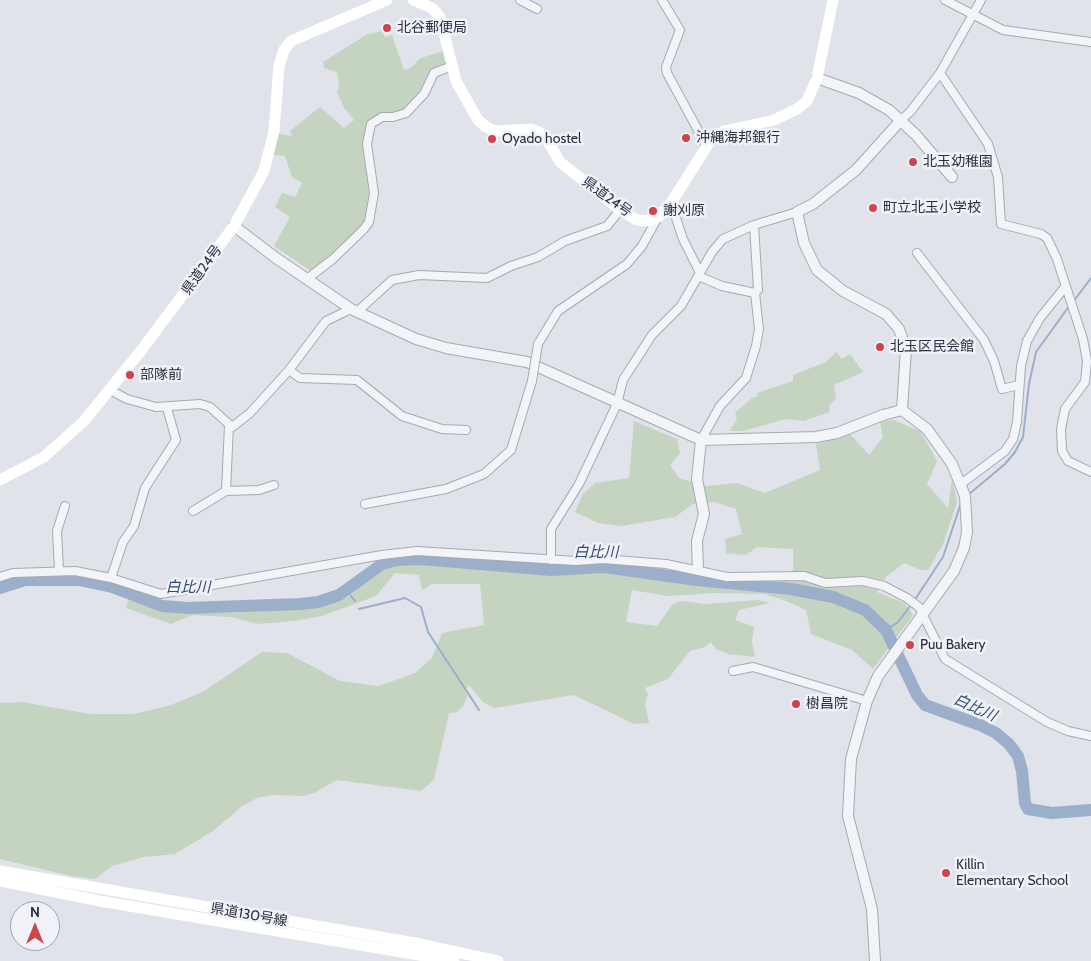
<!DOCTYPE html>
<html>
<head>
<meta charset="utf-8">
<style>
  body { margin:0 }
  #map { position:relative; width:1091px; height:961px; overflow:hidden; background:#e0e3ea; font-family:Cabin,sans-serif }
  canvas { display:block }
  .north { position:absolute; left:10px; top:901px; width:50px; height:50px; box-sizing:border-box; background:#f0f2f7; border:1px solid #a0a4af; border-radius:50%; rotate:0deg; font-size:14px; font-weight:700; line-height:20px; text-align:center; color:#292f42 }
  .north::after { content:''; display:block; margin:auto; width:18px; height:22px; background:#d1434c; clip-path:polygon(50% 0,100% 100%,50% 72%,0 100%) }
</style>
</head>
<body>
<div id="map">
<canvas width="1091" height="961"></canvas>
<div class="north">N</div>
</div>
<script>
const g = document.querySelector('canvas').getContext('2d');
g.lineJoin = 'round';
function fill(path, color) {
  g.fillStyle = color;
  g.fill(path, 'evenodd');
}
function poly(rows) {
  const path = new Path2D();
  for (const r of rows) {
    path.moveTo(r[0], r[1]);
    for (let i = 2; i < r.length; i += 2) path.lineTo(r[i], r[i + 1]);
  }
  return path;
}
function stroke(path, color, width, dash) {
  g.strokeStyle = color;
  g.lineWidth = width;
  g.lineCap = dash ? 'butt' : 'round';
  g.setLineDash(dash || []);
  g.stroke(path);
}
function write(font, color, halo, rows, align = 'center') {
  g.font = font + ' Cabin,"Noto Sans JP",sans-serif';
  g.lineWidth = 5;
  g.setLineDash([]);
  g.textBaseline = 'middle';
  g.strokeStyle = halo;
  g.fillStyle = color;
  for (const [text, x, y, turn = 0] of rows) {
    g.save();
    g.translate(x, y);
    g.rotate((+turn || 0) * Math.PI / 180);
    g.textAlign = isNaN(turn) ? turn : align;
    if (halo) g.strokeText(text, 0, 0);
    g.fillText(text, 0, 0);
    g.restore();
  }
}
const green = poly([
  [382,31,385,37,392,35,404,70,409,69,421,58,447,50,452,66,436,71,423,94,408,110,379,118,368,133,374,183,366,220,331,257,312,272,274,246,290,217,275,207,282,193,295,197,302,183,292,177,285,156,269,154,274,133,292,136,290,131,320,107,344,128,354,120,345,109,337,93,339,87,337,72,324,68,323,62,366,35],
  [836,352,842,359,850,354,863,372,834,385,836,399,829,405,830,412,804,421,786,419,743,431,730,431,737,419,735,413,752,398,758,396,757,393,793,381,793,375,826,362],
  [894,420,921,432,937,461,927,484,948,508,952,479,957,502,943,544,928,570,921,570,904,563,886,577,877,592,904,603,913,615,873,669,852,650,811,634,806,610,784,600,764,594,717,593,667,596,632,590,626,622,657,626,673,604,682,601,705,604,758,600,770,603,739,610,735,620,754,627,752,642,755,657,728,654,716,649,711,642,705,647,690,651,668,679,645,688,648,694,645,704,649,723,634,724,574,695,494,708,483,702,469,685,466,689,467,697,463,706,457,712,449,713,434,780,421,791,337,780,314,793,303,796,273,795,257,798,242,806,213,831,175,854,144,857,112,866,95,879,71,876,0,859,0,703,22,702,90,714,134,714,171,705,204,691,262,652,287,653,340,681,379,686,415,673,432,658,442,633,484,625,480,584,432,584,422,590,419,575,395,573,376,596,322,616,293,621,258,624,231,617,192,615,171,624,126,608,128,600,182,612,236,613,330,604,350,596,382,561,401,557,432,556,538,565,612,564,742,582,776,583,793,570,793,549,757,547,746,555,726,553,725,539,742,534,736,509,715,502,693,504,675,517,622,526,598,523,575,512,583,494,595,483,629,478,634,421,677,439,680,453,670,465,679,478,707,486,737,483,765,493,820,470,816,444,850,434,869,455,883,437,880,422]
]);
const stream = poly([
  [1073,302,1091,278],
  [968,495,1005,464,1015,452,1023,437,1029,384,1036,352,1070,305],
  [347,591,355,601],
  [914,601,943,557,961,503],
  [359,609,405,598,421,607,428,632,479,710],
  [886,630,898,622,911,605]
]);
const river = poly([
  [0,588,25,580,79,580,112,587,162,606,188,608,300,604,318,602,339,595,382,564,396,560,421,559,551,570,604,567,697,580,791,589,833,597,865,610,886,630,917,695,925,705,980,725,996,733,1009,744,1018,756,1022,771,1025,803,1028,809,1052,813,1091,810]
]);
const minor = poly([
  [520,0,537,9],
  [662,0,680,30,666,67,667,73,706,145],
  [945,0,1003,30,1091,42],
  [940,73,988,144,998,177,1001,224,1041,234,1047,238,1057,259,1083,339,1087,361,1085,382,1065,409,1061,429,1062,451,1068,461,1091,472],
  [901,120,910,112,940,73,981,0],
  [671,203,683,239,700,273],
  [917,253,984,340,994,361,1002,389,1019,385],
  [698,276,722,286,755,293],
  [307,279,333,259,364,229,369,222,374,193,367,144,371,124,382,117,393,117,406,113,424,94,434,73,452,66],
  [358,311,392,280,419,275,487,278,511,266,538,257,565,241,607,226,620,210],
  [538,344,558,311,627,264,642,246,658,217],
  [289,370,300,378,357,380,402,416,442,429,466,430],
  [110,390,127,399,156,407,200,404,210,407,232,427,250,413,289,370,326,321,351,309],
  [701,440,720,406,746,378,756,346,759,329,755,293,758,290,754,225],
  [961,484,1005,451,1013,439,1017,422,1021,366,1027,341,1040,318,1065,287],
  [226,491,229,425],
  [365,504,446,489,484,474,511,450,532,381],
  [193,511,226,491,259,490,274,485],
  [551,560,551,529,579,484,617,404,623,380,652,335,681,306,712,252,723,239,754,225,797,212],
  [59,570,57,531,65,506],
  [0,577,13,573,75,571,111,578,161,594,382,555,417,551,576,561,603,559,666,564,727,577,804,576,825,583,863,581,884,586,907,598,919,607,945,659,1047,722,1068,731,1091,736],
  [111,578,123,542,134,526,145,488,176,440,167,408],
  [733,671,753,667,867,701]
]);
const tertiary = poly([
  [817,78,859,93,889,110,916,135,952,177],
  [901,120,856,170,813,204,797,212,804,243,817,270,843,291,886,314,899,329,906,349,902,410],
  [234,226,276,258,351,309,416,339,446,348,527,362,701,440,816,437,837,433,883,415,902,410],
  [698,570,697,541,704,514,697,479,701,440],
  [875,961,872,909,848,816,851,759,867,701,878,676,954,571,964,548,967,532,965,496,952,464,927,429,902,410]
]);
const secondary = poly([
  [413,0,432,8,440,17,456,81,478,120,486,127,495,131,531,129,539,132,546,138,560,162,620,210,637,220,646,221,658,217,671,203,712,138,724,131,774,120,797,109,807,101,817,78,833,0],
  [0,480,44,457,84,421,140,352,234,226,264,171,274,131,279,66,284,50,291,41,387,0],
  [0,871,415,943,498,961],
  [0,881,100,901,454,961]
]);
const minorBridge = poly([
  [532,381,538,344]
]);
const markers = [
  [387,28,5,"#d1434c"],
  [686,138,5,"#d1434c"],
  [492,139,5,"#d1434c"],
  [913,162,5,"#d1434c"],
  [873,208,5,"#d1434c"],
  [653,211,5,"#d1434c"],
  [880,347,5,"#d1434c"],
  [130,375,5,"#d1434c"],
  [910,645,5,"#d1434c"],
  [796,704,5,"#d1434c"],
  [946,873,5,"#d1434c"]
];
const poiNames = [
  ["北谷郵便局",397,28],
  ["沖縄海邦銀行",696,138],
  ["Oyado hostel",502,139],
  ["北玉幼稚園",923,162],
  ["町立北玉小学校",883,208],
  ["謝刈原",663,211],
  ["北玉区民会館",890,347],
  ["部隊前",140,375],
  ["Puu Bakery",920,645],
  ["樹昌院",806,704],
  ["Killin",956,865],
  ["Elementary School",956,881]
];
const streetNames = [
  ["県道24号",607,197,36],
  ["県道24号",202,270,-54],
  ["県道130号線",249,915,10]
];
const waterNames = [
  ["白比川",596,553],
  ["白比川",188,588],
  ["白比川",975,708,24]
];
fill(green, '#c4d4c1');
stroke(stream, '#9baeca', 2);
stroke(river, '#9baeca', 12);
stroke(minor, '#a5a9b4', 10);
stroke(tertiary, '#a5a9b4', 12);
stroke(minor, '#f3f4f8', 8);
stroke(tertiary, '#f3f4f8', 10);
stroke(secondary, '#fff', 11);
stroke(minorBridge, '#a5a9b4', 10, []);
stroke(minorBridge, '#f3f4f8', 8);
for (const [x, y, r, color] of markers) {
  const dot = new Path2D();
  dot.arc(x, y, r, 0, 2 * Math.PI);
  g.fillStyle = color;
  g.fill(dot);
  stroke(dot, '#f0f2f7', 2);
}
write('14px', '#292f42', '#f0f2f7', poiNames, 'left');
write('14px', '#292f42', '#f0f2f7', streetNames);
write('italic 15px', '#324a76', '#f0f2f7', waterNames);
</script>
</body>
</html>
